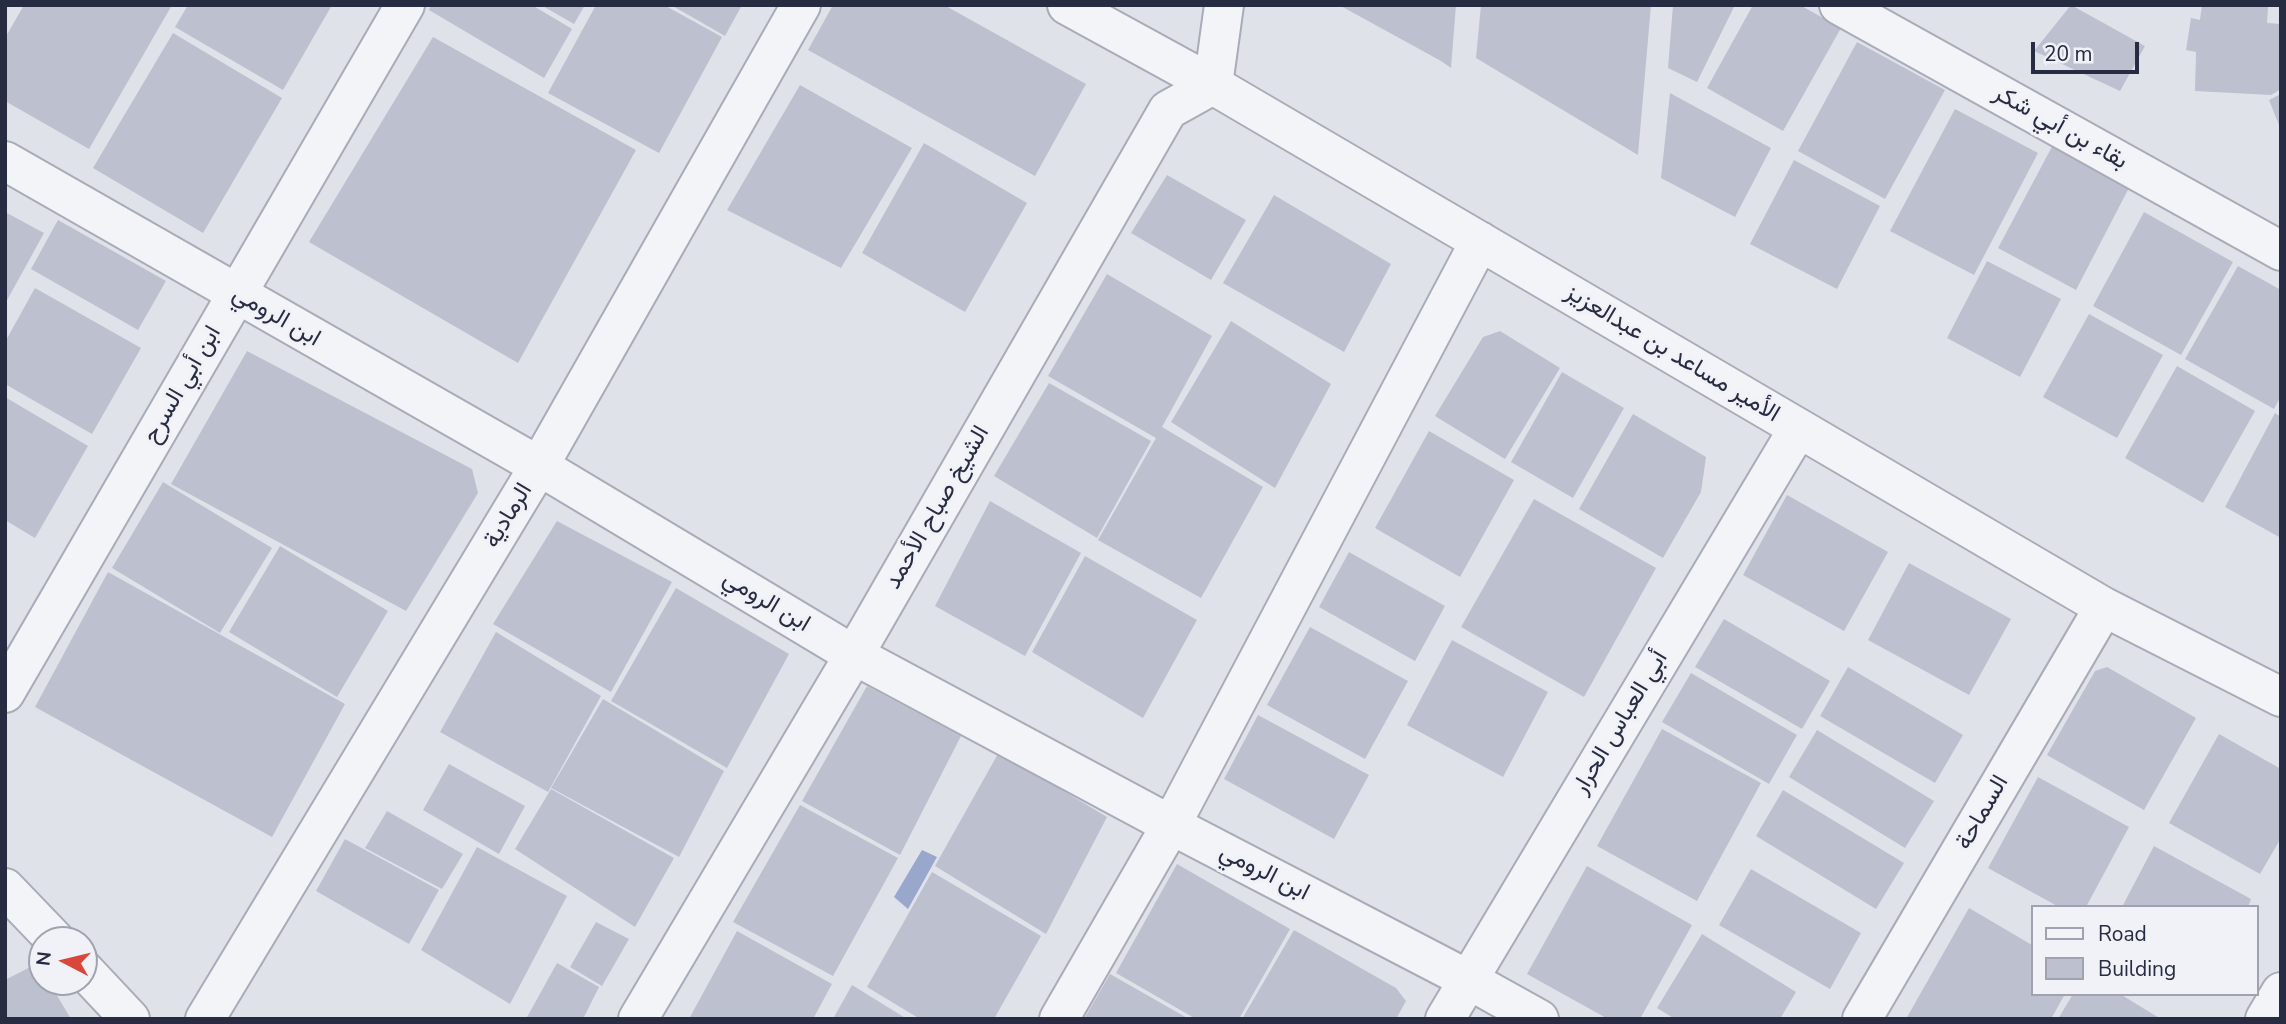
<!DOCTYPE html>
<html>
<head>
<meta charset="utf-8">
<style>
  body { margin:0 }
  #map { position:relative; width:2286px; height:1024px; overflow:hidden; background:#e0e2ea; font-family:"Nunito Sans",sans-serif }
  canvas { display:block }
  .frame { position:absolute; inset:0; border:7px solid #272c43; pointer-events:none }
  .legend { position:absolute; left:2031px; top:905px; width:228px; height:91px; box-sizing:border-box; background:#f0f2f7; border:2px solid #a0a3af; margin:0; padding:9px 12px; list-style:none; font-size:21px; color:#272c43 }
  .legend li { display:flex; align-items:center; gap:14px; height:35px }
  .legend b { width:35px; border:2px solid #a0a3af }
  .north { position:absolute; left:28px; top:926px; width:70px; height:70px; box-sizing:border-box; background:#f0f2f7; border:2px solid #a0a3af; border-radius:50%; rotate:277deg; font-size:19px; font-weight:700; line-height:28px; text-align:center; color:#272c43 }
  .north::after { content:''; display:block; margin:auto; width:24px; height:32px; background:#d9463c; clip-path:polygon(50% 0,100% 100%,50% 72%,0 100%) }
  .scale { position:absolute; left:2031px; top:42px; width:108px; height:32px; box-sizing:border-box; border:4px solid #272c43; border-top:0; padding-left:9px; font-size:21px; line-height:24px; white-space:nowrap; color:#272c43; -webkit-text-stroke:5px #f0f2f7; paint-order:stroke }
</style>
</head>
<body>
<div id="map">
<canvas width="2286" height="1024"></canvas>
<div class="frame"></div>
<ul class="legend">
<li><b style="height:9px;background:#f3f4f8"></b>Road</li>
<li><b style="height:19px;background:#bdc0ce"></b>Building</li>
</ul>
<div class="north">N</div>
<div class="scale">20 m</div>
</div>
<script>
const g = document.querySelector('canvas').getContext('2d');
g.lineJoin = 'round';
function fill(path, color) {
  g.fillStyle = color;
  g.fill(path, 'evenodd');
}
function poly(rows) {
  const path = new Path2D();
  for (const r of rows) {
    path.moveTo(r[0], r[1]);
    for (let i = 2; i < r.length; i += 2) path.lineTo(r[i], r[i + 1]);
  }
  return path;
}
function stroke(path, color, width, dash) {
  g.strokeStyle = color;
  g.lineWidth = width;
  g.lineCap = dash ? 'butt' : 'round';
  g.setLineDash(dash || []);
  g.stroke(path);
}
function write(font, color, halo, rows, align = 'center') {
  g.font = font + ' "Nunito Sans",Vazirmatn,sans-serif';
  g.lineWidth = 6;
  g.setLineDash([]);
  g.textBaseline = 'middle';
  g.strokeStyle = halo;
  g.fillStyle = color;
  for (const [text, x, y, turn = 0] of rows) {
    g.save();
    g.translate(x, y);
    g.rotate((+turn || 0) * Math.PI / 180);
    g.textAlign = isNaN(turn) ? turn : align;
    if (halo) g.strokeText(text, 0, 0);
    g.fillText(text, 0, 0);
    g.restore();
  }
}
const water = poly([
  [922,850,937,857,908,909,894,897]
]);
const building = poly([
  [24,5,172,5,89,149,5,101,5,38],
  [188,5,332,5,283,90,175,27],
  [431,5,532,5,572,29,544,78,429,10],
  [541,5,585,5,574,24],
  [596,5,664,5,722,37,659,153,548,93],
  [671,5,742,5,725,36],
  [833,5,944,5,1086,84,1035,176,808,50],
  [1339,5,1456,5,1451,68,1441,61],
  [1481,5,1651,5,1638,155,1476,58],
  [1673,5,1735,5,1697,82,1668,68],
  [1753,5,1800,5,1841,28,1783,131,1707,88],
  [2071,5,2145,46,2120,91,2034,51],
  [2202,5,2268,7,2267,23,2281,24,2281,89,2271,95,2195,91,2196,52,2186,50,2191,18,2200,20],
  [173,33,282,98,203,233,93,168],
  [433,37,636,150,518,363,309,242],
  [1857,42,1945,90,1885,199,1798,151],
  [800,85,912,148,841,268,727,210],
  [1670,93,1771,148,1735,217,1661,178],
  [2281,94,2281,130,2269,100],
  [1955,109,2038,153,1974,275,1890,231],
  [2055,141,2132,182,2076,290,1998,248],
  [924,143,1027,203,965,312,862,253],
  [1794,160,1880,206,1837,289,1750,244],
  [1167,175,1246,220,1211,280,1131,233],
  [1274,195,1391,264,1344,352,1223,283],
  [5,212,44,233,5,304],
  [2144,212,2233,262,2181,355,2093,306],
  [58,220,166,281,138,330,31,269],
  [1987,261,2061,299,2020,377,1947,338],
  [2238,266,2281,290,2281,396,2274,409,2185,359],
  [1107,274,1212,336,1162,427,1263,487,1201,598,1098,540,1156,438,1048,376],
  [35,288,141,348,92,434,5,384,5,342],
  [2089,314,2163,355,2117,438,2043,397],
  [1231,321,1331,384,1275,488,1171,422],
  [1500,331,1560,368,1505,459,1435,416,1483,337],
  [247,351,472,469,478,493,406,611,171,484],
  [2177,366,2255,411,2203,503,2125,458],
  [1562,372,1624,408,1573,498,1511,462],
  [1049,383,1151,441,1097,538,994,476],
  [5,397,88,446,35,538,5,520],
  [2275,413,2281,417,2281,538,2225,507],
  [1633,414,1706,457,1701,492,1663,558,1579,509],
  [1429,431,1514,480,1460,577,1375,528],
  [163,482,272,548,220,633,112,568],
  [1787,495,1888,552,1844,631,1743,575],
  [1534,499,1656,568,1584,697,1461,627],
  [990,501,1081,553,1025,656,935,606],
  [557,521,672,582,611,692,493,624],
  [280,546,388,611,337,697,229,632],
  [1349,552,1445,606,1415,661,1319,607],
  [1085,556,1197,620,1143,718,1032,652],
  [1909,563,2011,619,1969,695,1868,640],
  [108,572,345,704,272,837,35,707],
  [676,588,789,654,727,768,611,701],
  [1724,619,1830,681,1802,729,1695,667],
  [1310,627,1408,681,1365,759,1267,705],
  [496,632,601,696,548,792,440,732],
  [1452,640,1548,692,1503,777,1407,725],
  [1848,667,1963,735,1935,783,1820,716],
  [2107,667,2196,718,2144,810,2047,755,2095,671],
  [1691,673,1797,735,1769,784,1662,722],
  [867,686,961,736,900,855,802,801],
  [603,699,724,771,679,857,551,788],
  [1258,715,1369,775,1334,839,1224,779],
  [1662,729,1761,783,1697,901,1597,846],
  [1817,730,1934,801,1905,848,1789,777],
  [2219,734,2281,769,2281,838,2260,874,2169,823],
  [999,752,1107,817,1046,934,935,866],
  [449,764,525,806,499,854,423,810],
  [2038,777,2129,827,2086,907,2059,907,1988,868],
  [551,789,674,858,635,927,515,849],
  [1783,790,1904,863,1876,909,1756,836],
  [800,805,898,858,833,976,733,922],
  [387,811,463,854,442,889,365,848],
  [345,839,439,890,409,944,316,891],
  [2154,846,2251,899,2248,907,2122,907],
  [477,847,567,896,510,1004,421,950],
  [1177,864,1290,929,1239,1019,1196,1019,1116,973],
  [1587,866,1692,925,1640,1019,1608,1019,1527,974],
  [1751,869,1861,933,1830,989,1719,925],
  [932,872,1041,936,994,1019,920,1019,867,987],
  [1969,908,2032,945,2032,994,2065,994,2051,1019,1906,1019],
  [596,922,629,939,602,986,570,967],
  [1294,930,1396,988,1406,1001,1396,1019,1242,1019],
  [737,931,832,984,813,1019,690,1017],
  [1702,934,1796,992,1780,1019,1675,1019,1657,1008],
  [38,963,42,970,42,982,49,982,71,1019,5,1019,5,980],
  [557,963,599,987,583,1019,526,1019],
  [1110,974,1189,1019,1084,1019],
  [852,985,907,1019,833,1019],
  [2073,994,2120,994,2161,1019,2058,1019]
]);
const minor = poly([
  [1067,5,1213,85,2104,607,2281,697],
  [1839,5,2281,251],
  [5,161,539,466,854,655,1171,825,1467,979,1539,1019],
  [5,693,405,5],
  [5,888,55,940],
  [84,970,130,1019],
  [205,1019,539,466,801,5],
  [638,1019,854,655,1168,110,1213,85,1224,5],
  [1059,1019,1171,825,1480,241],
  [1445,1019,1798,429],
  [1862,1019,2104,607],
  [2265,1019,2281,992]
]);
const streetNames = [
  ["بقاء بن أبي شكر",2060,128,29],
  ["ابن الرومي",276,317,30],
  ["الأمير مساعد بن عبدالعزيز",1672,354,31],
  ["ابن أبي السرح",183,385,-60],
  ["الشيخ صباح الأحمد",938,508,-60],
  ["الرمادية",509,516,-59],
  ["ابن الرومي",766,602,31],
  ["أبي العباس الحرار",1621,723,-59],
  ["السماحة",1983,813,-60],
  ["ابن الرومي",1264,873,27]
];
fill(water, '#99a7cd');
fill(building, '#bdc0ce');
stroke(minor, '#a8abb8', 42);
stroke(minor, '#f3f4f8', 38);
write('24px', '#272c43', '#f0f2f7', streetNames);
</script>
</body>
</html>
